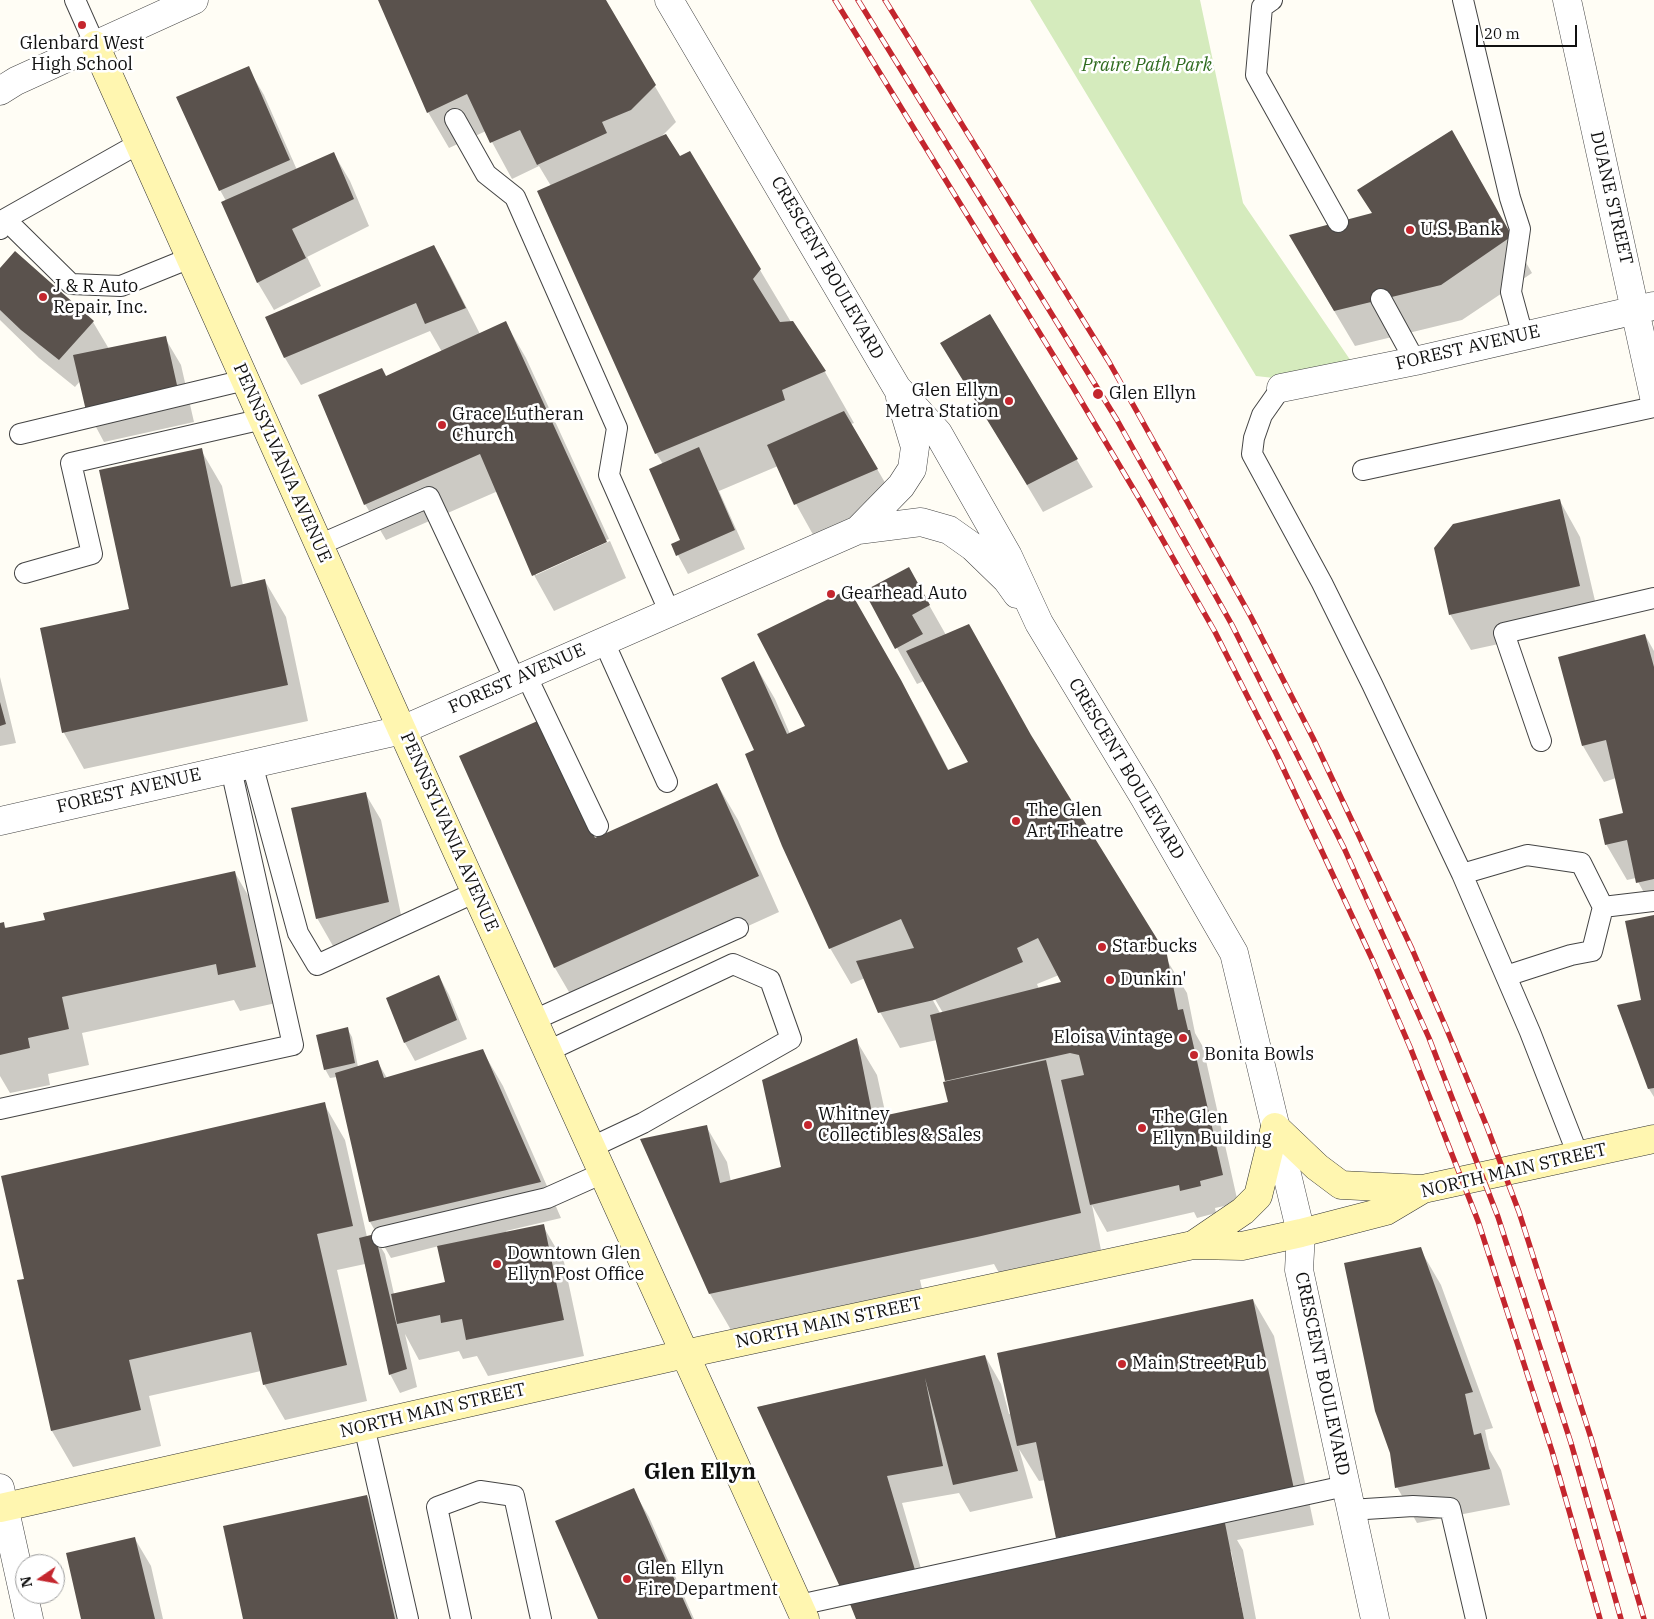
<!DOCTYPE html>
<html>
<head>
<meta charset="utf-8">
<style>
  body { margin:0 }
  #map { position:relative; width:1654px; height:1619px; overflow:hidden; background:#fffdf5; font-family:"IBM Plex Serif",serif }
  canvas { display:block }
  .north { position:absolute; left:15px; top:1554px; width:50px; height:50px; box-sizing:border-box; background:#fff; border:1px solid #a0a0a0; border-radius:50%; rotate:258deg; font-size:14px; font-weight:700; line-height:20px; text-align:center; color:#111 }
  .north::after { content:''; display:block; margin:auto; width:18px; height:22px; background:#c4262e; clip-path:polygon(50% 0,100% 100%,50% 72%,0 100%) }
  .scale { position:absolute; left:1476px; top:25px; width:101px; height:22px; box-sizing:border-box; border:2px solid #111; border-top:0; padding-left:6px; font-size:15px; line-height:18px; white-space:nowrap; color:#111; -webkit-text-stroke:4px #fff; paint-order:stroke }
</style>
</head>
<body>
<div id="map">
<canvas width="1654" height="1619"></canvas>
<div class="north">N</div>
<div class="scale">20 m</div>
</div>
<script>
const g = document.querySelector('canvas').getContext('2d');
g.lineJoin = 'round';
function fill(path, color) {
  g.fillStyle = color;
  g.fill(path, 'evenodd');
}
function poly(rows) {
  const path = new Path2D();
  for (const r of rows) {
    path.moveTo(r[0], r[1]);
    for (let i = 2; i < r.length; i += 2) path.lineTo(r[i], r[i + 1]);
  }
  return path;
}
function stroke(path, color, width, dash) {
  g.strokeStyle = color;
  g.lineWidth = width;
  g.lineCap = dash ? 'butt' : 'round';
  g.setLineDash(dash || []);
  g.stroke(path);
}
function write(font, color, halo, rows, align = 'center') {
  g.font = font + ' "IBM Plex Serif",serif';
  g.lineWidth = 5;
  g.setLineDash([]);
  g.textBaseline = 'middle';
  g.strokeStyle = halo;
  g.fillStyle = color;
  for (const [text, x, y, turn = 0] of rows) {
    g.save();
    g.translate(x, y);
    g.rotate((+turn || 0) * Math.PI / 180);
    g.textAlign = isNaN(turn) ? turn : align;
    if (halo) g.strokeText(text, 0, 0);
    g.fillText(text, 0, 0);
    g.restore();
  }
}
const green = poly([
  [1030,0,1200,0,1243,203,1353,364,1283,379,1256,376]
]);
const shadow = poly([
  [381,0,604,0,676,122,659,139,680,157,760,270,791,322,792,322,825,372,854,423,851,424,898,505,816,540,796,504,778,466,719,491,745,549,688,574,672,544,682,540,663,464,656,453,551,186,539,166,512,179,486,131,449,148,428,112],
  [248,68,264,95,297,170,334,154,350,181,369,226,307,257,321,286,274,310,258,283,223,202,226,201,220,190],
  [1451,131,1532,273,1462,320,1355,346,1311,272,1373,214,1359,190],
  [434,246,449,273,480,334,505,322,526,358,609,539,536,573,536,575,610,541,626,578,554,611,534,575,498,491,386,540,365,504,386,378,442,352,430,331,301,385,285,358,267,318],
  [0,270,93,322,109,349,165,338,181,365,194,422,104,442,89,414,81,380,75,387,39,358,0,320],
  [990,315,1093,487,1043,512,958,370],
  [201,450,222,486,243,585,265,581,286,617,308,721,84,769,64,733,41,629,130,610],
  [1560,501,1580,537,1600,622,1471,650,1450,614],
  [848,590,921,717,949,771,969,763,924,681,917,684,866,592,929,605,946,635,1036,746,1187,993,1195,1033,1203,1047,1238,1203,1215,1208,1216,1213,1197,1218,1194,1212,1107,1232,1092,1205,1101,1250,999,1273,994,1264,920,1280,922,1289,731,1330,710,1294,706,1126,727,1162,731,1182,783,1168,856,1040,877,1075,886,1116,951,1109,937,1040,900,1048,880,1012,865,978,851,984,830,948,756,751,754,663,775,699,790,734,806,726],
  [1059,975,1063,983,1039,989,1037,984],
  [932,994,943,1013,940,1013,930,995],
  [1645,635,1654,651,1654,911,1636,878,1627,880,1606,844,1624,814,1616,778,1604,782,1583,746],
  [0,677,16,743,0,746],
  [562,756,599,838,717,784,738,820,779,912,576,1004,555,968,460,757],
  [365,793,381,820,404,929,333,946,317,918],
  [235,873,256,909,276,1003,240,1011,234,1000,82,1033,89,1065,48,1074,50,1085,10,1093,0,1076,0,924,3,924,7,929,46,921],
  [1654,916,1654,1097,1649,1089,1643,1001],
  [439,976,449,995,467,1039,415,1061,405,1043],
  [347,1028,352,1037,358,1067,377,1061,387,1078,482,1050,503,1086,561,1218,506,1231,507,1233,543,1226,564,1262,584,1356,488,1376,477,1356,463,1359,459,1351,419,1360,405,1334,417,1387,400,1393,390,1374,365,1264,337,1270,367,1401,285,1420,264,1384,261,1371,149,1396,161,1446,73,1467,52,1431,18,1281,26,1280,324,1104,345,1140,367,1237,374,1236,385,1254,394,1294,447,1283,439,1246,391,1258,370,1222,337,1077,330,1078,325,1069],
  [1420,1249,1441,1285,1493,1428,1485,1430,1489,1449,1501,1470,1510,1505,1417,1523,1397,1487],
  [1253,1300,1274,1336,1314,1525,1237,1540,1243,1550,1256,1619,1244,1619,1231,1551,1229,1551,1242,1619,857,1619,758,1407,985,1356,1001,1384,1009,1414],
  [1019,1449,1039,1481,1046,1480,1058,1538,1064,1548,924,1579,902,1503,959,1493,970,1512,1033,1498],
  [633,1490,649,1517,694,1619,600,1619],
  [367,1496,388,1532,407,1619,244,1619],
  [135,1539,151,1566,163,1619,83,1619]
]);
const building = poly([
  [378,0,606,0,656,85,631,110,602,122,607,133,537,165,520,130,490,143,467,94,427,113],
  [249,66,290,160,219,191,176,97],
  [1452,130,1512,236,1441,285,1334,311,1289,235,1372,213,1357,190],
  [666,134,680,156,690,151,761,269,753,279,780,322,793,321,826,371,782,390,785,400,655,454,537,191],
  [334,152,354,199,292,229,306,258,257,283,221,202],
  [434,245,466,308,425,324,416,303,284,358,265,317],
  [15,251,94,321,59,360,21,330,0,310,0,268],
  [990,314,1078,459,1027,485,940,343],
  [506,321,607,542,532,576,480,454,364,505,318,395,382,368,386,376],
  [166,336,179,394,87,415,73,355],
  [844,411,878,469,794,505,767,445],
  [699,447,735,530,676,556,671,544,680,540,649,469],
  [202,448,231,587,265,579,288,685,62,733,40,628,129,609,99,470],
  [1560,499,1580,586,1449,615,1434,548,1453,524],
  [909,567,930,605,912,615,923,634,895,649,864,591],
  [849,589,901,680,948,770,968,762,906,651,969,624,1031,735,1167,955,1178,1010,1183,1009,1188,1030,1190,1030,1223,1175,1200,1181,1201,1186,1180,1191,1179,1185,1090,1205,1061,1080,1084,1075,1079,1055,1070,1053,945,1081,930,1015,1061,982,1038,938,1017,948,1023,962,934,1000,878,1013,856,961,914,948,901,919,829,949,782,846,745,754,754,750,721,678,754,661,787,734,805,726,757,634],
  [1645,634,1654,667,1654,879,1636,883,1627,840,1605,845,1599,819,1623,813,1606,740,1582,746,1558,657],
  [0,702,6,724,0,726],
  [542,719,595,838,717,783,759,876,554,968,459,756],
  [366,792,389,902,316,919,291,808],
  [235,871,256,967,218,975,216,964,62,997,69,1029,28,1038,30,1048,0,1055,0,923,4,922,5,928,45,920,43,913],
  [1654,915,1654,1088,1648,1089,1617,1005,1641,1000,1625,921],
  [439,975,457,1020,404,1043,386,998],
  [348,1027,355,1063,324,1070,316,1035],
  [857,1038,873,1118,948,1102,943,1082,1046,1060,1081,1213,977,1237,709,1294,640,1139,707,1125,720,1183,781,1167,762,1080],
  [483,1049,541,1182,369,1222,335,1073,378,1060,384,1078],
  [325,1102,353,1226,317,1234,347,1365,263,1385,251,1332,129,1360,141,1410,51,1431,17,1280,24,1279,1,1176],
  [544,1224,564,1320,466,1340,462,1319,441,1323,440,1315,397,1324,391,1294,445,1282,437,1246],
  [375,1234,407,1369,389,1375,359,1238],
  [1421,1247,1473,1392,1465,1394,1474,1435,1481,1433,1490,1469,1395,1488,1390,1453,1375,1411,1344,1263],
  [1253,1299,1294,1489,1056,1538,1036,1442,1017,1446,997,1353],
  [985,1355,1018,1471,953,1485,925,1378,943,1466,887,1476,915,1570,840,1587,757,1407],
  [634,1488,692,1619,598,1619,555,1521],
  [367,1495,395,1619,243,1619,223,1526],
  [1223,1513,1244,1619,856,1619,846,1594],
  [135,1537,155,1619,81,1619,66,1553]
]);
const lane = poly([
  [75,0,95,45],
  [1272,0,1262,7,1256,75,1338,222],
  [1463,0,1510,198,1520,229,1511,292,1523,336],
  [455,119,486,174,515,197,617,428,609,475,670,613],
  [5,219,71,284,121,286,190,258],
  [0,229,5,219,138,144],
  [1381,299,1415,361],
  [1281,388,1262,415,1254,438,1252,454,1322,583,1372,684,1462,874,1530,1032,1578,1155],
  [20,434,245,380],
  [1363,470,1654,407],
  [319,545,429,497,515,680],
  [25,573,92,554,71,463,263,419],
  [604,642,667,782],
  [526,675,598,826],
  [1541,741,1504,633,1654,598],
  [252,764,298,933,317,965,476,892],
  [1462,874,1527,855,1581,863,1603,907,1592,951,1571,955,1506,976],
  [1603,907,1654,901],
  [534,1020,738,928],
  [548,1051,733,964,770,980,791,1039,643,1123,592,1147],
  [0,1109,293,1045,231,769],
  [382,1237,547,1198,603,1173],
  [364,1426,408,1619],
  [1350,1510,1413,1506,1450,1508,1476,1619],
  [799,1605,1345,1486],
  [461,1619,437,1507,480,1491,514,1496,541,1619]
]);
const street = poly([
  [669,0,897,388,938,433,1008,556,1039,623,1144,797,1234,953,1301,1233,1299,1270,1375,1619],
  [1567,0,1654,397],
  [0,91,16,81,194,0],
  [1281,388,1415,361,1654,306],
  [858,530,921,522,949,530,973,547,1007,580,1017,594],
  [0,821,402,730,858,530,901,486,912,469,915,447,900,397],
  [0,1488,29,1619]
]);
const secondary = poly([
  [95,45,402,730,805,1619],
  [1193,1245,1243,1211,1258,1196,1275,1127,1317,1167,1341,1185,1423,1189],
  [0,1508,685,1354,1193,1245,1242,1246,1301,1233,1386,1211,1423,1189,1654,1139]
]);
const rail = poly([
  [835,0,1074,389,1140,500,1215,632,1276,753,1373,961,1410,1047,1478,1221,1552,1451,1600,1619],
  [858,0,1117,420,1232,625,1344,848,1429,1038,1498,1217,1571,1443,1621,1619],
  [885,0,1109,362,1140,417,1251,617,1313,738,1361,840,1412,949,1447,1030,1487,1127,1519,1212,1591,1438,1644,1619]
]);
const markers = [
  [82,25,5,"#c4262e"],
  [1410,230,5,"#c4262e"],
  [43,297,5,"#c4262e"],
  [1098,394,6,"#c4262e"],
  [1009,401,5,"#c4262e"],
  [442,425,5,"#c4262e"],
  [831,594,5,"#c4262e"],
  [1016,821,5,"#c4262e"],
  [1102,947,5,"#c4262e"],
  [1110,980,5,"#c4262e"],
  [1183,1038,5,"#c4262e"],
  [1194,1055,5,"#c4262e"],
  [808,1125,5,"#c4262e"],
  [1142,1128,5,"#c4262e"],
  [497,1264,5,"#c4262e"],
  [1122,1364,5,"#c4262e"],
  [627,1579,5,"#c4262e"]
];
const poiNames = [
  ["Glenbard West",82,44,"center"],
  ["High School",82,65,"center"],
  ["U.S. Bank",1420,230],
  ["J & R Auto",53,287],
  ["Repair, Inc.",53,308],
  ["Glen Ellyn",999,391,"right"],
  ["Metra Station",999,412,"right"],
  ["Glen Ellyn",1109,394],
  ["Grace Lutheran",452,415],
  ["Church",452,436],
  ["Gearhead Auto",841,594],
  ["The Glen",1026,811],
  ["Art Theatre",1026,832],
  ["Starbucks",1112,947],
  ["Dunkin'",1120,980],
  ["Eloisa Vintage",1173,1038,"right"],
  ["Bonita Bowls",1204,1055],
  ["Whitney",818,1115],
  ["Collectibles & Sales",818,1136],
  ["The Glen",1152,1118],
  ["Ellyn Building",1152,1139],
  ["Downtown Glen",507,1254],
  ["Ellyn Post Office",507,1275],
  ["Main Street Pub",1132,1364],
  ["Glen Ellyn",637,1569],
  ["Fire Department",637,1590]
];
const parkNames = [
  ["Praire Path Park",1147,66]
];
const streetNames = [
  ["DUANE STREET",1611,198,77],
  ["CRESCENT BOULEVARD",827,268,60],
  ["FOREST AVENUE",1468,348,-13],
  ["PENNSYLVANIA AVENUE",282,463,66],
  ["FOREST AVENUE",517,679,-24],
  ["CRESCENT BOULEVARD",1126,769,59],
  ["FOREST AVENUE",129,791,-13],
  ["PENNSYLVANIA AVENUE",449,832,66],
  ["NORTH MAIN STREET",1514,1171,-13],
  ["NORTH MAIN STREET",829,1323,-12],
  ["CRESCENT BOULEVARD",1322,1374,78],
  ["NORTH MAIN STREET",433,1411,-13]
];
const districtNames = [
  ["Glen Ellyn",700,1473]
];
fill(green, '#d5ebbd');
fill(shadow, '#0003');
fill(building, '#5a524d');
stroke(lane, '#444', 22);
stroke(street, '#444', 29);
stroke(secondary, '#333', 29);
stroke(lane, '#fff', 20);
stroke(street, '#fff', 28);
stroke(secondary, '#fff6b0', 28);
stroke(rail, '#c4262e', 5.5);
stroke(rail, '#fff', 4, [11]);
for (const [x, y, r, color] of markers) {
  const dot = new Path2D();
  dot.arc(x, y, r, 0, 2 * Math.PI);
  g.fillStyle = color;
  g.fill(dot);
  stroke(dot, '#fff', 2);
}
write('18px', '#111', '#fff', poiNames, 'left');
write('italic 18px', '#2f6b1f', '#fff', parkNames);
write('18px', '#111', '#fff', streetNames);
write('bold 22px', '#111', '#fff', districtNames);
</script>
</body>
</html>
